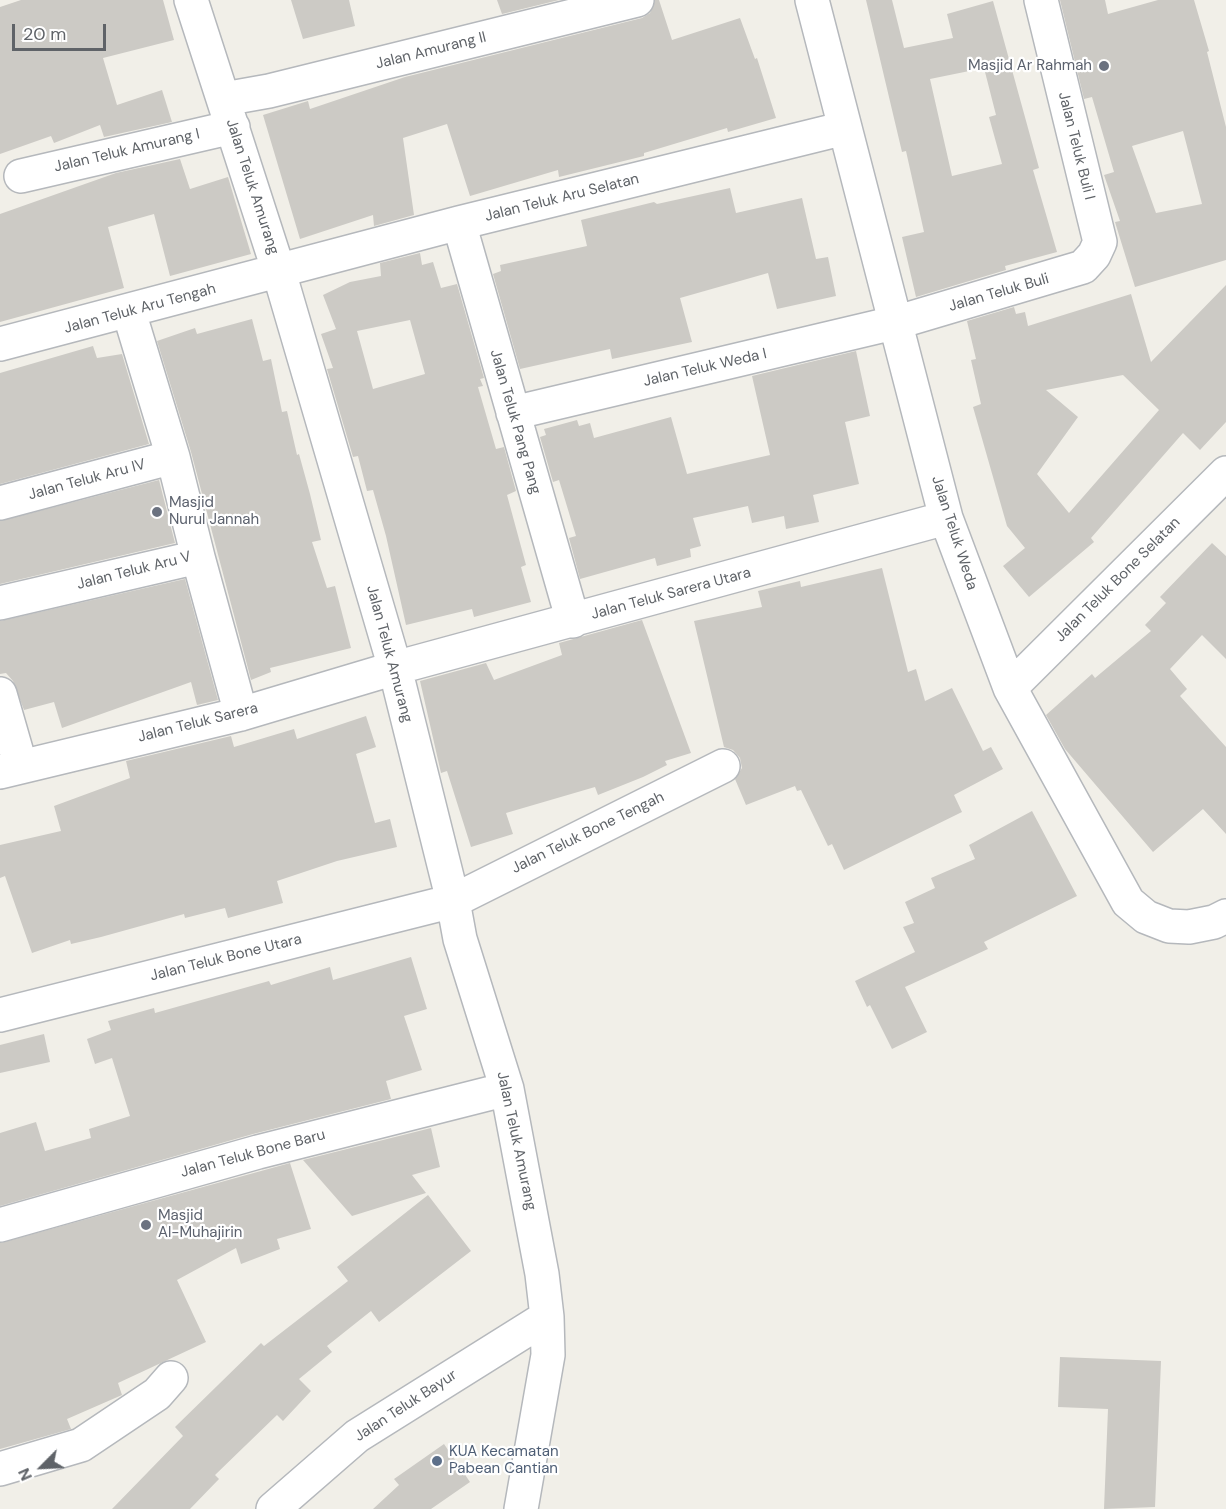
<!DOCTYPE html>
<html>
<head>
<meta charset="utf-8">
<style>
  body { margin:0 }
  #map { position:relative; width:1226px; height:1509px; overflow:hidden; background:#f1efe8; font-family:"DM Sans",sans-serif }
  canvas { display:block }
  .north { position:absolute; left:12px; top:1437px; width:60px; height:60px; -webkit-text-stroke:4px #fff; paint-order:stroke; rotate:246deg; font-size:16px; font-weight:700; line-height:24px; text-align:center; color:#5f6368 }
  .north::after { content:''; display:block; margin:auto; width:21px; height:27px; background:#5f6368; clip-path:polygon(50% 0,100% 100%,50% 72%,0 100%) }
  .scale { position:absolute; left:12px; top:24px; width:94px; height:27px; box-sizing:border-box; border:3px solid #5f6368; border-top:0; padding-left:8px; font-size:18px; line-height:21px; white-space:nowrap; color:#5f6368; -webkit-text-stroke:4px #fff; paint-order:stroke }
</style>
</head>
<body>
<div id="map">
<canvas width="1226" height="1509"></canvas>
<div class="north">N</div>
<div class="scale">20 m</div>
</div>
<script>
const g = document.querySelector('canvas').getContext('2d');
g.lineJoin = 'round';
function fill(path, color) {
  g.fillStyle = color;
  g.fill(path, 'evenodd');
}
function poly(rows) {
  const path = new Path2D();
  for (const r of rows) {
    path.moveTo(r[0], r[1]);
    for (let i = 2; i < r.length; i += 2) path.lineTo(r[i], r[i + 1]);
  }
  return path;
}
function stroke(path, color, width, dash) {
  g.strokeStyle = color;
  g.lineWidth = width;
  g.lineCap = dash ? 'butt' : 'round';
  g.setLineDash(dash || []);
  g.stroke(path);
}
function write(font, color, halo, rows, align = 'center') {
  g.font = font + ' "DM Sans",sans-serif';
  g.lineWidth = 4.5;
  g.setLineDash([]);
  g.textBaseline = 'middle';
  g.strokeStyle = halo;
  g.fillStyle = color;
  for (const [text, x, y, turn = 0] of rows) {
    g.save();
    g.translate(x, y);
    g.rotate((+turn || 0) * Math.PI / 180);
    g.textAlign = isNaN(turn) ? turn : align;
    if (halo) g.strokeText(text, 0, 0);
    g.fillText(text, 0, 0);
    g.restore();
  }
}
const building = poly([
  [21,0,163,0,174,40,103,58,117,105,162,90,172,122,104,137,100,125,54,143,51,136,0,154,0,7],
  [291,0,349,0,355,26,303,39],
  [497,0,559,0,502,14],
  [655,0,659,0,672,40,740,18,755,59,757,58,776,118,728,132,727,128,644,153,644,156,559,177,558,170,470,196,447,124,403,138,414,215,374,226,373,215,300,239,263,115,308,101,310,109,405,77,642,18,650,13],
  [866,0,892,0,904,48,953,38,947,14,993,1,1039,168,1033,170,1057,252,1005,266,1006,270,916,297,902,237,924,232,906,151,902,152],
  [984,68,996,115,989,117,1002,164,952,176,930,79],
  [1060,0,1105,0,1108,14,1158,0,1194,0,1209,51,1207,52,1226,127,1226,260,1135,287,1115,222,1120,221,1104,175,1114,172,1092,97,1084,99],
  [1183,131,1202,204,1156,213,1132,146],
  [180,159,190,189,228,177,251,254,170,276,154,214,108,227,124,288,0,322,0,214,116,173],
  [730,188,736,213,802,198,816,259,828,257,836,296,777,309,768,273,680,298,692,342,612,359,610,349,520,369,493,274,501,271,500,265,587,246,581,220,654,202,657,204],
  [420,253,422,265,433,262,441,288,457,284,484,378,480,379,483,386,478,387,496,449,504,447,516,491,507,495,526,565,521,567,531,602,474,617,472,609,406,625,386,536,373,490,367,491,358,456,353,457,327,369,333,368,321,334,336,329,323,295,350,282,381,276,380,263],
  [410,320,425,374,373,389,357,331],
  [1226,285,1226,422,1200,450,1183,433,1091,538,1094,542,1029,597,1003,566,1025,548,1007,526,973,407,981,404,971,360,976,359,967,321,1014,307,1016,314,1025,312,1028,326,1131,294,1151,362],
  [1123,375,1159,410,1069,513,1037,474,1078,417,1046,390],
  [252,319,263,361,271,359,282,412,287,411,297,455,299,454,310,494,321,540,312,542,327,588,335,586,351,648,270,668,271,672,251,680,191,452,157,341,195,328,197,334],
  [93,346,97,358,122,354,149,444,0,484,0,373],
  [856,351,870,416,845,422,859,484,813,495,819,522,786,529,784,516,752,523,748,506,693,518,701,546,690,549,691,557,657,566,655,558,580,579,569,538,576,536,559,480,553,482,540,437,546,435,544,429,577,420,579,426,590,423,594,438,671,417,687,474,770,455,752,376],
  [159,480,175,543,0,584,0,521],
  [1212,543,1226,556,1226,659,1202,635,1170,669,1187,689,1180,696,1226,747,1226,834,1203,809,1153,852,1065,749,1046,715,1092,674,1095,678,1151,631,1145,625,1166,603,1160,597],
  [882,568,908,672,916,669,925,701,952,688,983,751,991,747,1003,769,954,795,962,812,844,870,832,844,828,846,801,790,797,791,795,786,746,805,735,779,742,768,740,758,733,750,724,747,694,621,762,607,758,591,800,581,801,587],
  [185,579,218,700,197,705,191,682,62,728,54,702,24,710,13,681,6,673,0,674,0,621],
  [642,620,691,753,665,761,667,765,643,777,598,795,595,787,506,813,513,834,471,847,447,771,441,773,420,681,486,663,494,680,562,655,559,643],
  [366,716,376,747,356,754,375,823,390,819,397,847,337,861,277,881,283,903,228,918,225,908,185,918,184,914,101,937,71,944,70,940,32,953,5,876,0,878,0,845,61,831,54,806,130,778,126,761,231,736,234,747,294,729,297,739],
  [1032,811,1077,896,984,942,988,949,905,987,927,1032,892,1049,870,1005,867,1007,855,981,915,952,903,927,914,923,905,902,935,888,931,878,975,859,969,845],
  [411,957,427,1009,404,1016,422,1070,386,1081,391,1099,253,1134,0,1206,0,1133,36,1122,45,1151,91,1138,89,1129,130,1116,112,1058,95,1064,87,1039,111,1030,108,1021,154,1008,155,1013,269,981,271,985,330,967,333,980],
  [44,1034,50,1062,0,1073,0,1045],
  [431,1128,440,1167,412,1175,426,1193,352,1216,303,1160],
  [290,1163,311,1229,277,1239,280,1249,241,1264,236,1248,177,1280,206,1342,118,1383,122,1395,67,1419,71,1429,0,1449,0,1243],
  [428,1195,471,1251,379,1322,371,1311,327,1346,332,1352,299,1379,311,1391,283,1421,277,1415,215,1475,219,1479,190,1509,112,1509,183,1436,175,1427,261,1343,264,1346,348,1281,337,1267],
  [1060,1357,1161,1361,1155,1507,1104,1509,1108,1409,1058,1407],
  [444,1444,470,1482,431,1509,373,1509,399,1485,394,1479]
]);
const minor = poly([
  [191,0,279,272,395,668,453,901,460,939,507,1089,542,1274,547,1317,548,1355,521,1509],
  [812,0,946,518,1010,688,1128,902,1146,917,1169,926,1189,927,1214,922,1226,916],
  [224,99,269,91,637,0],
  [21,176,233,127],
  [459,223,573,621],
  [0,344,459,223,845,128],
  [513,413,898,322,1083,267,1094,255,1100,242,1041,0],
  [0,503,173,457],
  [198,557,241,714],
  [0,603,198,557,173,457,129,312],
  [1010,688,1226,473],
  [0,694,21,767],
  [0,772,241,714,395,668,946,518],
  [0,1015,453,901,723,766],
  [0,1225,258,1152,507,1089],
  [0,1469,81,1445,157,1394,171,1378],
  [273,1509,357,1436,547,1317]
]);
const markers = [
  [1104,66,6,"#6b7280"],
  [157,512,6,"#6b7280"],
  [146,1225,6,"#6b7280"],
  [437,1461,6,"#5c6f8a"]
];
const streetNames = [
  ["Jalan Amurang II",431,51,-14],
  ["Jalan Teluk Buli I",1076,146,76],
  ["Jalan Teluk Amurang I",127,151,-13],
  ["Jalan Teluk Amurang",252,187,72],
  ["Jalan Teluk Aru Selatan",562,198,-14],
  ["Jalan Teluk Buli",999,293,-16],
  ["Jalan Teluk Aru Tengah",140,309,-15],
  ["Jalan Teluk Weda I",705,368,-13],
  ["Jalan Teluk Pang Pang",515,422,74],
  ["Jalan Teluk Aru IV",87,480,-15],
  ["Jalan Teluk Weda",954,533,72],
  ["Jalan Teluk Aru V",134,571,-14],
  ["Jalan Teluk Bone Selatan",1118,580,-45],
  ["Jalan Teluk Sarera Utara",671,594,-15],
  ["Jalan Teluk Amurang",389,654,75],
  ["Jalan Teluk Sarera",198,723,-14],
  ["Jalan Teluk Bone Tengah",588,833,-26],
  ["Jalan Teluk Bone Utara",226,958,-14],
  ["Jalan Teluk Amurang",516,1141,78],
  ["Jalan Teluk Bone Baru",253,1154,-15],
  ["Jalan Teluk Bayur",406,1406,-33]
];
const worshipNames = [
  ["Masjid Ar Rahmah",1092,66,"right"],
  ["Masjid",169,503],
  ["Nurul Jannah",169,520],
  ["Masjid",158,1216],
  ["Al-Muhajirin",158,1233]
];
const serviceNames = [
  ["KUA Kecamatan",449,1452],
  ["Pabean Cantian",449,1469]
];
fill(building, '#cccac5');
stroke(minor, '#b5b8bc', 36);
stroke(minor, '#fff', 33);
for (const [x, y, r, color] of markers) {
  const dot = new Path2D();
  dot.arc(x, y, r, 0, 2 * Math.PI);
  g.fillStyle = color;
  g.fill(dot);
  stroke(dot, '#fff', 2);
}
write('15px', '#5f6368', '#fff', streetNames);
write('15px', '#5b616d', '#fff', worshipNames, 'left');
write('15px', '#4e5e75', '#fff', serviceNames, 'left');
</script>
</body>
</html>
